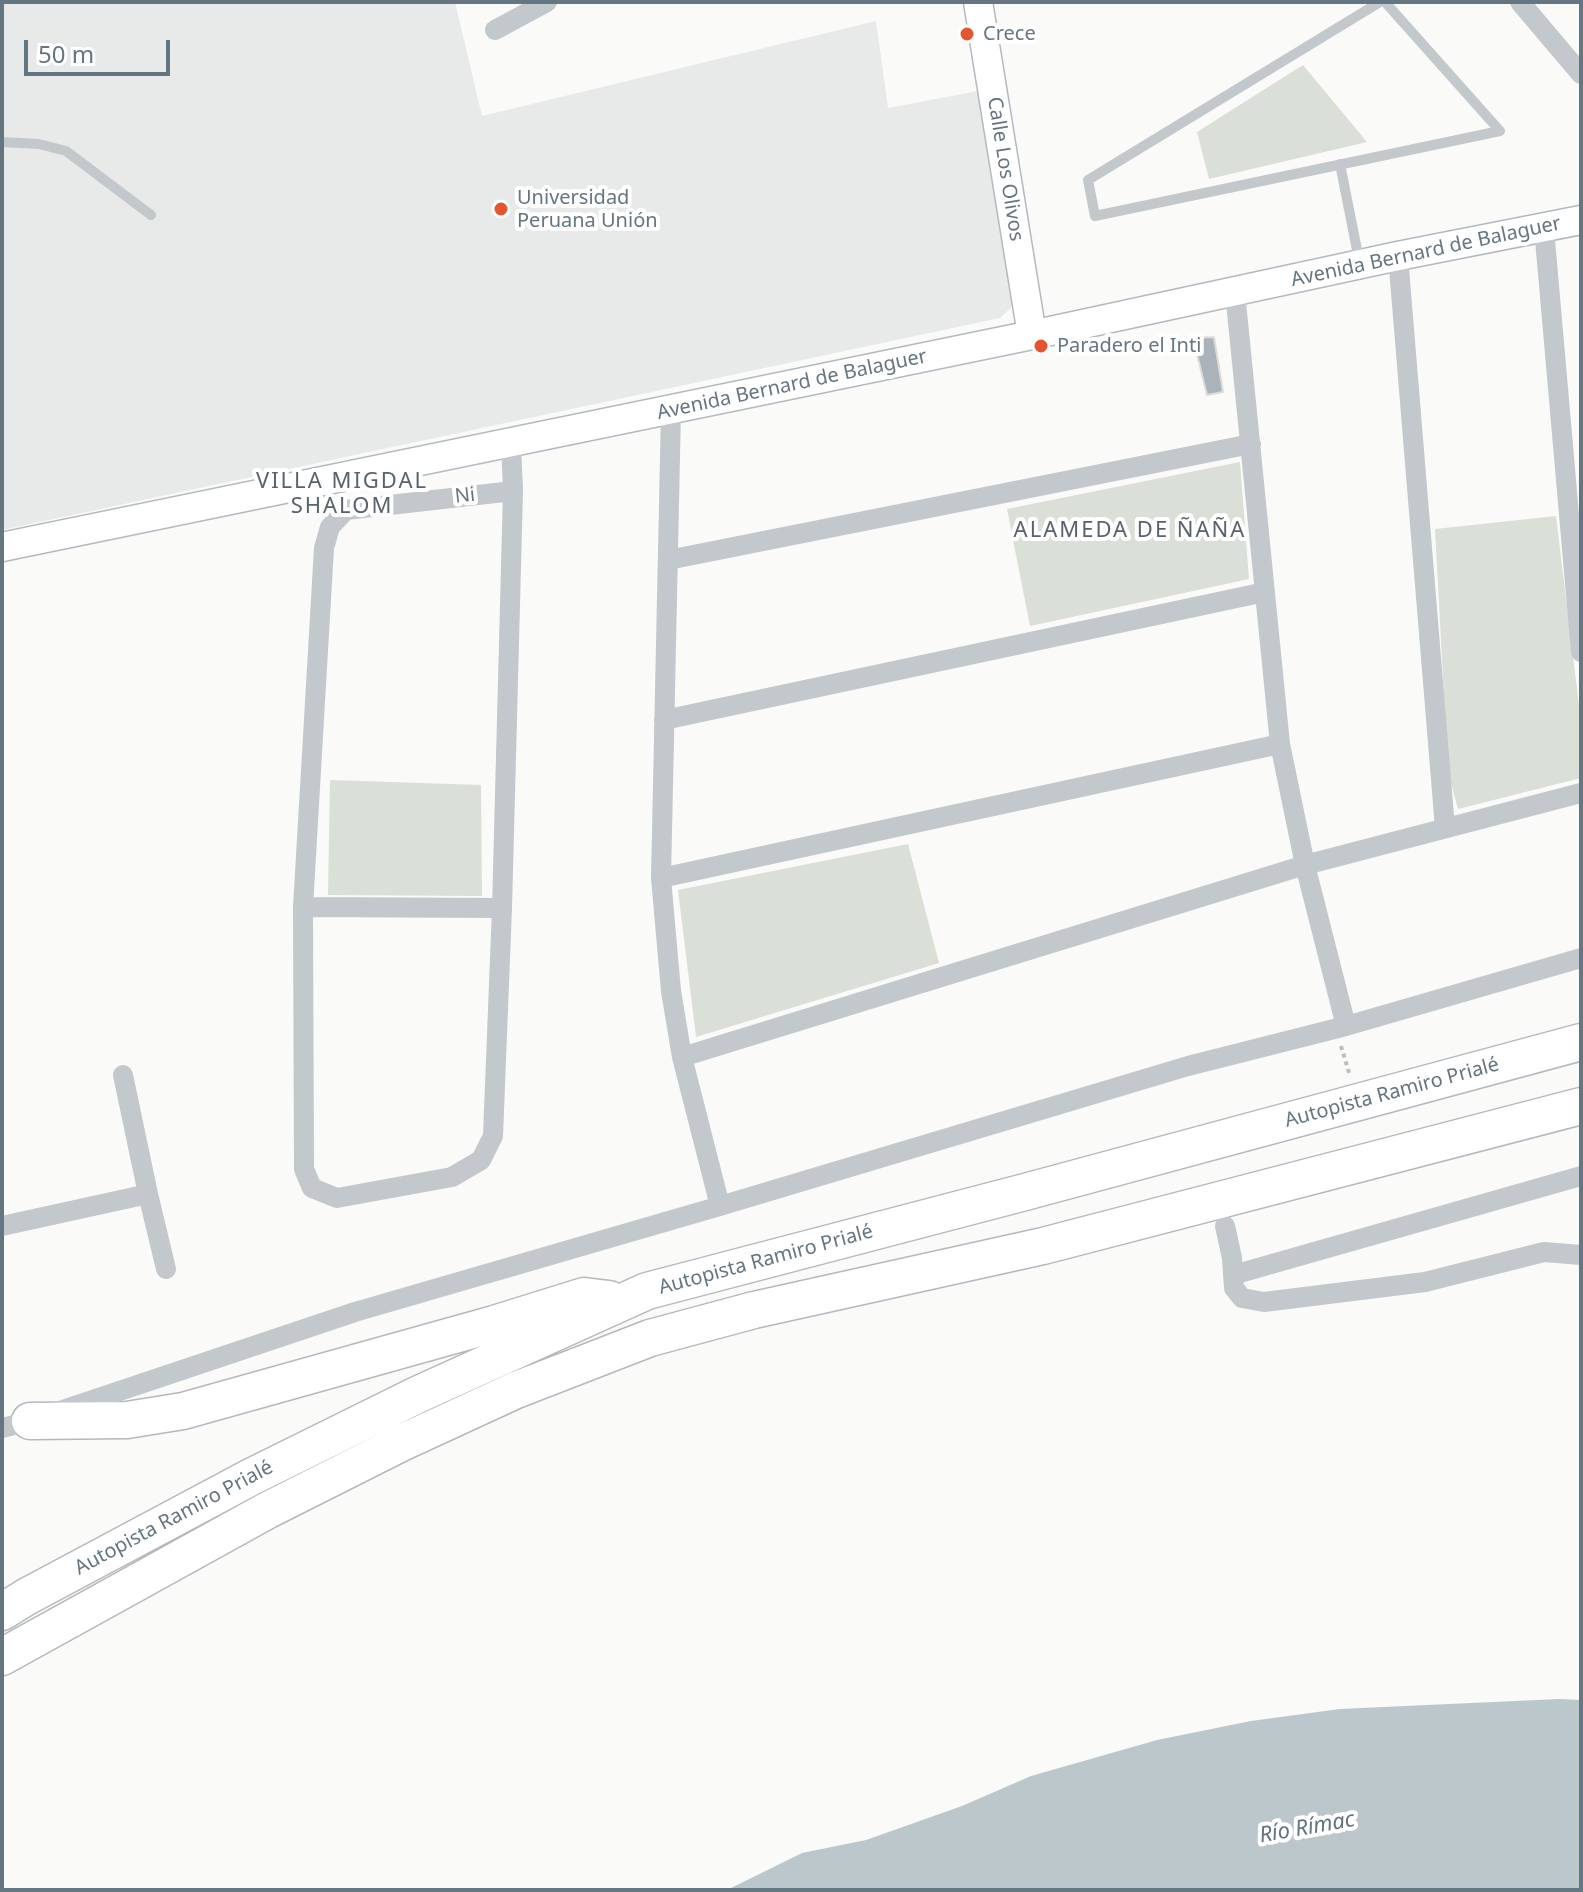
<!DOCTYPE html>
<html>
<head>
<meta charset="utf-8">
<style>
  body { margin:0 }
  #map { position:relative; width:1583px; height:1892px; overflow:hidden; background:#fafaf8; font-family:"Noto Sans",sans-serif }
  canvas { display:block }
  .frame { position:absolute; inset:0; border:4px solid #657683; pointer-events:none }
  .scale { position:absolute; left:24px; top:40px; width:146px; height:36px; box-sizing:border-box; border:4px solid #657683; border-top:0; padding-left:10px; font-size:24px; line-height:28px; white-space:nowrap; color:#657683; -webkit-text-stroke:6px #fff; paint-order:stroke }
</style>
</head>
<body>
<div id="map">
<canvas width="1583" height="1892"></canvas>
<div class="frame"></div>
<div class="scale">50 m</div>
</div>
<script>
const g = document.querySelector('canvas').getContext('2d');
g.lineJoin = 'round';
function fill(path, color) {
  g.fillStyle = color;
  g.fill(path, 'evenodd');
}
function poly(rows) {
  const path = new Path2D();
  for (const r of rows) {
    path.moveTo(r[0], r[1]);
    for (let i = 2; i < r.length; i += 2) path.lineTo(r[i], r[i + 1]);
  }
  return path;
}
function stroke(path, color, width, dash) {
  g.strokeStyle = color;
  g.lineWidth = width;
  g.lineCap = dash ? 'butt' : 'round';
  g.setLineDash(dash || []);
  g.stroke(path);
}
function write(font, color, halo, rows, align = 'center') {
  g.font = font + ' "Noto Sans",sans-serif';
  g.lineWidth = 8;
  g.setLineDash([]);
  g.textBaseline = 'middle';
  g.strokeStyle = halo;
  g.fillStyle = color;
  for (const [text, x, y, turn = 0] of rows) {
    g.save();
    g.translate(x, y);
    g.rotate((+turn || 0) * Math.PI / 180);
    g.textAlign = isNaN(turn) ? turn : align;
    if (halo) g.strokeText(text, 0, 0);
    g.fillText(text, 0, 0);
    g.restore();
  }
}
const built = poly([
  [2,2,455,2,482,116,876,21,888,108,978,91,1016,303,1000,318,2,530]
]);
const green = poly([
  [1303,65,1367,142,1209,179,1197,132],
  [1240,462,1249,579,1030,626,1007,509],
  [1556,516,1581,722,1581,778,1458,809,1448,772,1435,529],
  [330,780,481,785,482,896,328,895],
  [908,844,939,963,696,1037,678,890]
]);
const water = poly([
  [1559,1699,1581,1700,1581,1890,727,1890,802,1853,866,1840,962,1806,1031,1776,1157,1740,1251,1721,1340,1709]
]);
const building = poly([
  [1214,337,1223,392,1207,395,1193,338,1214,337]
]);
const path = poly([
  [1341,1046,1350,1076]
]);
const lane = poly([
  [1380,2,1088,180,1095,216,1500,131,1385,2],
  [2,142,39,144,66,151,151,215],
  [1340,164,1359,260]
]);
const street = poly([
  [1520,2,1581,74],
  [495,30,547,2],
  [1544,228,1581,652],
  [1398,256,1445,828],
  [1235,292,1280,744,1305,865,1346,1026],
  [671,410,661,878,671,991,682,1057,720,1206],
  [511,443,513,491,502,908,493,1136,481,1160,452,1177,337,1198,312,1188,304,1169,303,907,324,548,330,527,346,510,513,491],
  [668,560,1251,444],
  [664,720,1265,592],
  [661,878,1280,744],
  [303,907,502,908],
  [682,1057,1305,865,1581,793],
  [123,1075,148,1194,166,1269],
  [2,1226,148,1194],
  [1225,1226,1232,1258,1234,1288,1242,1298,1264,1302,1425,1282,1544,1252,1581,1255],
  [1233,1275,1581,1176],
  [2,1428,30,1421,355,1312,720,1206,1188,1066,1346,1026,1581,958]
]);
const secondary = poly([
  [978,2,1032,335],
  [2,547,1032,335,1398,256,1581,220]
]);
const highway = poly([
  [30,1421,127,1420,183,1411,494,1324,584,1296,609,1299],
  [2,1612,26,1597,251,1477,419,1394,647,1291,1025,1192,1581,1042],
  [2,1657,268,1510,401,1443,516,1390,650,1338,754,1310,1043,1246,1581,1106]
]);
const markers = [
  [967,34,8,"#e4572e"],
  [501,209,8,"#e4572e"],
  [1041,346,8,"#e4572e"]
];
const poiNames = [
  ["Crece",983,34],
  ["Universidad",517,198],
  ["Peruana Unión",517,221],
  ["Paradero el Inti",1057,346]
];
const streetNames = [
  ["Calle Los Olivos",1005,169,81],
  ["Avenida Bernard de Balaguer",1426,252,-12],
  ["Avenida Bernard de Balaguer",792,385,-12],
  ["Ni",465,496,-6],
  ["Autopista Ramiro Prialé",1392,1093,-15],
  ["Autopista Ramiro Prialé",766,1260,-15],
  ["Autopista Ramiro Prialé",174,1518,-28]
];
const neighbourhoodNames = [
  ["VILLA MIGDAL",342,482],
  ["SHALOM",342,507],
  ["ALAMEDA DE ÑAÑA",1130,531]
];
const waterNames = [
  ["Río Rímac",1307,1828,-10]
];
fill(built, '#e8e9e9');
fill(green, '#dadfd7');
fill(water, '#bbc7cb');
fill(building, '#aab3b9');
stroke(building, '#dcdcda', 2);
stroke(secondary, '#b3babf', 31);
stroke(highway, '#b4b9bd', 39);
stroke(path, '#bbbfc2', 4, [4, 4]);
stroke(lane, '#c3c8cc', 10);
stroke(street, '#c3c8cc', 20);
stroke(secondary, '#fff', 28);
stroke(highway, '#fff', 36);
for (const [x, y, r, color] of markers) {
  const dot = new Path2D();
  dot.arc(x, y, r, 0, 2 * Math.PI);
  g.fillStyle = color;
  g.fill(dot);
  stroke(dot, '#fff', 3);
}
write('20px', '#657683', '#fff', poiNames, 'left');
write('20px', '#657683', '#fff', streetNames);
g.letterSpacing = '2px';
write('22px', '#57646e', '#fff', neighbourhoodNames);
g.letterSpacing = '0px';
write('italic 22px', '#60757c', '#fff', waterNames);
</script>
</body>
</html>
